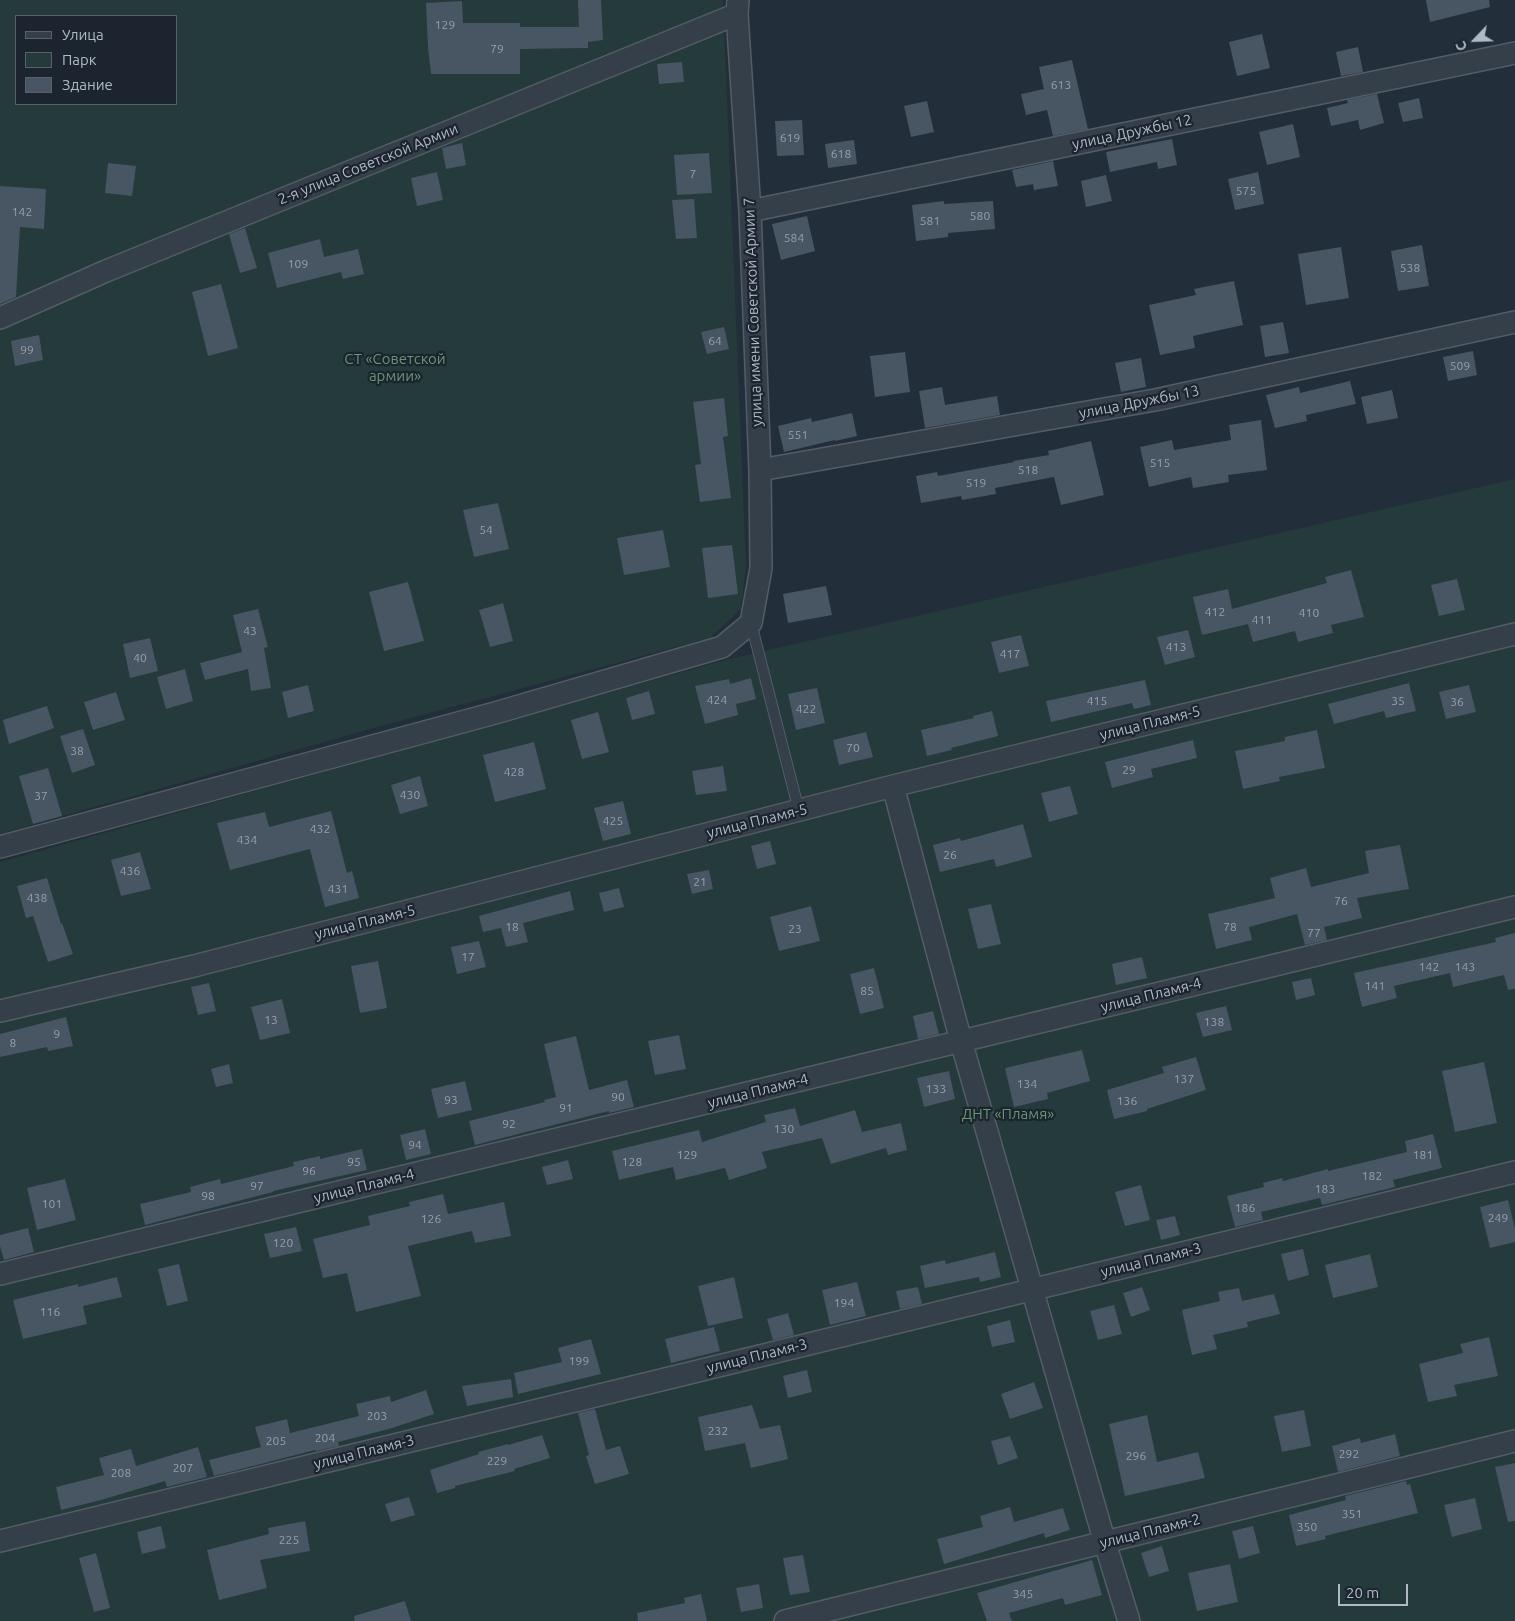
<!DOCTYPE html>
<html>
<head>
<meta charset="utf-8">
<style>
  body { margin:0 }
  #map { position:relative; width:1515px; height:1621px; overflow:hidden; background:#222e3a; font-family:Ubuntu,sans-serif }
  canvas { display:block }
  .legend { position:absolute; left:15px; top:15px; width:162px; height:90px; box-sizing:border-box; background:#1b242f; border:1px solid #57606b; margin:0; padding:6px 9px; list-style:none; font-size:15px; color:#b0bac6 }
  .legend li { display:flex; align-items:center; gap:10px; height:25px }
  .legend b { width:25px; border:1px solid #57606b }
  .north { position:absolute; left:1450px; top:15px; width:50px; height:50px; -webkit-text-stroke:4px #1b242f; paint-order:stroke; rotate:246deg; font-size:14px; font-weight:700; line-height:20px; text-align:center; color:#b0bac6 }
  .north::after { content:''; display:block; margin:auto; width:18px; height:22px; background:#b0bac6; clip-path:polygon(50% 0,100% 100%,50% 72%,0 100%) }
  .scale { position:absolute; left:1338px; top:1584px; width:70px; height:22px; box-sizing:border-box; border:2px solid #b0bac6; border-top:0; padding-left:6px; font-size:15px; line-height:18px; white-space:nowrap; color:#b0bac6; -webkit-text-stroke:4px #1b242f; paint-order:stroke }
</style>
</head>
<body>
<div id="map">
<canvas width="1515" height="1621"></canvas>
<ul class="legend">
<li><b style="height:6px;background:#353f4a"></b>Улица</li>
<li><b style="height:14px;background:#243a3b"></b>Парк</li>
<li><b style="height:14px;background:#485563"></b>Здание</li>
</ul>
<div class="north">С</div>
<div class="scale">20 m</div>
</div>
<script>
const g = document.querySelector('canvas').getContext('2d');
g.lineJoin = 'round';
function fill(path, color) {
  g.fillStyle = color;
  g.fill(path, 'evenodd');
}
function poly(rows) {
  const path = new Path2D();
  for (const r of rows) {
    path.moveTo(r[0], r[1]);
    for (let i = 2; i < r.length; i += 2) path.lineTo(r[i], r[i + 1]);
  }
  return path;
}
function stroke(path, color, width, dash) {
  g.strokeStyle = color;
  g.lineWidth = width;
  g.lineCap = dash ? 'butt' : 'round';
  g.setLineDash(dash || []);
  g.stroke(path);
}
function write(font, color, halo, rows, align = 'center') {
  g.font = font + ' Ubuntu,sans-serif';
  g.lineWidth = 4.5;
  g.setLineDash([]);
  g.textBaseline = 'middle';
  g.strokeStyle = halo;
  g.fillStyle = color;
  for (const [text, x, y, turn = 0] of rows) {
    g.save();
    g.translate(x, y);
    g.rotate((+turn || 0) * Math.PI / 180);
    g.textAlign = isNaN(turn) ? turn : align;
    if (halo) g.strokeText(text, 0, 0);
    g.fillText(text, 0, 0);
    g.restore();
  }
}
const green = poly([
  [0,0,723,0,746,566,741,609,710,638,370,729,0,834],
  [16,16,176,16,176,104,16,104],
  [1515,479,1515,1621,0,1621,0,862,729,659]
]);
const building = poly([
  [578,0,601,0,603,40,588,42,588,48,520,49,520,74,431,74,428,48,426,3,462,1,463,23,520,23,520,27,579,27],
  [1426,0,1489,0,1490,7,1430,22],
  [1262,34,1270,68,1237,76,1229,42],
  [1358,47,1363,72,1341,76,1336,52],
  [1072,60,1088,129,1053,136,1047,110,1026,115,1021,94,1044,89,1039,67],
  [682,62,684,82,659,84,657,64],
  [1377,94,1384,123,1360,130,1358,120,1331,126,1327,108,1348,103,1347,100],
  [1419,98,1423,118,1403,122,1398,103],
  [927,101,934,132,911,137,904,106],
  [802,120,804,155,777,156,775,121],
  [1293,124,1300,157,1267,165,1259,132],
  [1172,139,1177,165,1158,169,1157,162,1110,172,1106,152],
  [854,140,857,164,828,168,825,144],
  [462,143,466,165,446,169,442,148],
  [709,153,712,193,677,195,674,155],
  [1053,161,1058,186,1034,190,1033,184,1016,187,1012,170],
  [108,163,136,166,132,196,105,193],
  [437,172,443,200,417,206,411,178],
  [1258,172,1264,204,1235,210,1228,179],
  [1106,175,1112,201,1086,207,1081,181],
  [0,186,46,189,44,229,20,227,16,297,0,304],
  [694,199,697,238,676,239,672,200],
  [944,201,944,204,993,201,995,229,948,233,948,237,916,241,912,205],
  [807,216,815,251,781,260,772,224],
  [245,228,257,268,240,273,229,234],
  [320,239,324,257,358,249,364,274,343,279,341,272,277,288,268,253],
  [1422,245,1429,286,1398,291,1391,251],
  [1341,247,1349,298,1306,305,1298,254],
  [1234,281,1243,325,1193,336,1195,348,1160,355,1149,305,1196,295,1194,289],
  [221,284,238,348,208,356,192,292],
  [1283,322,1289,353,1265,357,1260,326],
  [724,327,729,349,707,354,701,332],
  [39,335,43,360,15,366,11,341],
  [1473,351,1477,375,1448,381,1443,357],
  [905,352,910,392,875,397,870,356],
  [1141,358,1146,387,1121,392,1115,363],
  [1350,381,1356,404,1306,415,1307,421,1275,428,1266,395,1299,387,1300,393],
  [942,387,945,405,997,396,1000,415,925,428,919,391],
  [1392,390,1398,418,1367,424,1361,397],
  [724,398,728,436,723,437,731,498,700,502,695,465,701,464,693,402],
  [852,413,857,436,835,441,835,440,784,452,778,426,811,418,812,422],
  [1261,420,1267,470,1228,475,1229,482,1193,488,1191,477,1149,487,1140,447,1172,440,1174,450,1231,440,1229,425],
  [1091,441,1104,495,1061,505,1054,477,995,488,996,494,962,500,961,496,921,503,916,476,937,472,938,476,1014,462,1013,461,1049,455,1048,451],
  [498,503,509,549,474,557,463,510],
  [663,530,670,567,624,575,617,538],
  [732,545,738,594,708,598,702,548],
  [1351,570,1364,617,1331,625,1333,633,1298,642,1295,631,1253,642,1248,624,1202,635,1193,597,1228,589,1232,609,1327,583,1325,577],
  [1457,579,1465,610,1439,616,1431,585],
  [408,582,424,641,384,651,369,592],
  [826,586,832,615,788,623,783,594],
  [503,603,513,641,490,647,479,610],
  [258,609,268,647,264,648,271,688,251,691,248,669,205,680,200,663,242,652,233,615],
  [1188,630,1195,657,1165,665,1157,637],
  [1021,635,1029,666,999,673,991,642],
  [150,638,158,671,130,678,123,644],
  [185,669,193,701,166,709,157,677],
  [751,678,756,699,736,704,738,715,705,724,695,686,729,679,730,684],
  [1145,680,1151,705,1134,709,1132,703,1051,722,1046,701],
  [1409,683,1416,711,1386,718,1384,711,1334,724,1328,704],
  [308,685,314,711,288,718,282,692],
  [1469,685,1476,712,1446,719,1439,692],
  [817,688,825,723,796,730,788,694],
  [649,691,655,714,632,720,626,698],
  [116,692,125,720,93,730,84,702],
  [47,706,54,728,9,744,3,720],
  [992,711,998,736,951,748,952,750,927,756,921,730,974,718,973,716],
  [598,712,609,752,582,759,571,720],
  [83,729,95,765,72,773,60,736],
  [1317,730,1325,768,1279,777,1280,781,1243,789,1235,751,1285,741,1285,737],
  [866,732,873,757,839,765,833,740],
  [1193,740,1197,758,1151,769,1153,777,1112,788,1105,762],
  [534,742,546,789,495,802,483,755],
  [723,766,727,791,696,795,692,771],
  [48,768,62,816,33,824,19,776],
  [420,776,428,806,400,814,391,785],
  [1070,786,1078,814,1049,822,1041,793],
  [623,801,631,834,603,841,594,808],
  [331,811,347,873,352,871,359,898,325,907,310,849,230,870,217,823,265,812,269,827],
  [1023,824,1032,857,996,867,994,859,940,872,933,845,960,838,961,841],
  [770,841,776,864,757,869,751,846],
  [1400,845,1409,889,1357,898,1362,918,1324,927,1327,940,1305,945,1297,914,1249,927,1252,940,1216,949,1208,914,1275,898,1270,878,1306,868,1311,887,1369,873,1365,851],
  [140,852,151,889,121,896,111,860],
  [709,870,713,889,692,894,687,874],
  [47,878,61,924,62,923,73,954,48,962,33,916,26,918,17,886],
  [619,888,624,907,604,912,599,893],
  [570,891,574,910,523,923,528,942,506,947,501,928,483,932,479,916],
  [991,904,1001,944,978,949,968,909],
  [811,906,820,941,779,951,770,917],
  [1515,933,1515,989,1508,990,1504,975,1453,987,1450,973,1394,986,1397,998,1362,1007,1354,973,1496,942,1495,938],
  [479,941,486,967,457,974,451,947],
  [1142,957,1147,978,1116,985,1112,964],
  [378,961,387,1008,360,1013,351,966],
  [874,968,884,1008,860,1014,850,974],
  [1311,978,1315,995,1296,1000,1292,982],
  [209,983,216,1011,198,1015,191,987],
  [282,999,290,1033,260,1040,251,1007],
  [1226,1006,1232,1030,1203,1037,1196,1013],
  [933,1011,939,1034,918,1039,913,1016],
  [66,1017,73,1046,48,1051,47,1047,0,1057,0,1034],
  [679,1035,686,1069,655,1075,648,1041],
  [576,1036,589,1090,627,1080,634,1107,609,1113,609,1111,475,1145,469,1121,545,1102,544,1100,556,1097,544,1044],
  [1082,1050,1090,1081,1047,1093,1048,1099,1014,1107,1005,1068],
  [1196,1057,1206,1090,1147,1109,1147,1111,1114,1119,1107,1090,1164,1073,1162,1067],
  [1484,1062,1497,1123,1455,1132,1442,1071],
  [229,1064,233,1083,216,1087,211,1069],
  [949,1071,955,1099,924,1107,917,1078],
  [465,1081,472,1110,438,1118,431,1089],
  [795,1108,800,1126,855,1110,862,1132,901,1123,907,1150,888,1155,886,1148,831,1164,822,1138,762,1152,767,1168,729,1180,725,1168,676,1180,673,1167,619,1180,612,1151,699,1130,702,1142,766,1122,764,1115],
  [425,1129,431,1154,406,1160,400,1135],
  [1433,1134,1442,1168,1393,1180,1395,1187,1322,1205,1320,1198,1261,1212,1263,1220,1235,1227,1227,1196,1264,1187,1263,1183,1282,1178,1283,1181,1328,1169,1328,1171,1407,1152,1405,1141],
  [362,1149,367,1170,273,1191,273,1192,145,1225,140,1204,191,1192,190,1187,220,1179,221,1184,294,1166,293,1162,320,1156,320,1159],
  [568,1160,573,1179,547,1185,542,1167],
  [65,1179,76,1220,37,1230,27,1188],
  [1141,1185,1150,1220,1125,1226,1115,1192],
  [443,1194,448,1214,504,1202,511,1236,475,1243,472,1231,408,1246,421,1296,356,1312,347,1273,323,1278,313,1239,370,1225,368,1216,410,1206,409,1202],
  [1508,1200,1515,1229,1515,1242,1490,1248,1480,1207],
  [1175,1216,1180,1235,1161,1240,1156,1220],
  [296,1227,302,1251,270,1258,264,1234],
  [28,1228,34,1252,4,1260,0,1246,0,1235],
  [1303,1249,1309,1275,1288,1281,1281,1254],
  [995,1252,1001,1277,980,1282,979,1277,925,1288,920,1266,945,1260,946,1264],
  [1370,1254,1378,1287,1333,1298,1325,1265],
  [179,1264,188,1301,167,1306,158,1269],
  [117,1277,122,1297,83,1306,87,1324,23,1339,13,1300,78,1284,78,1287],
  [734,1277,743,1318,708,1326,698,1286],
  [857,1282,866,1316,830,1325,822,1290],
  [918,1287,922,1304,900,1309,896,1291],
  [1142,1287,1150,1310,1131,1317,1123,1293],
  [1239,1288,1242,1301,1274,1294,1280,1314,1247,1322,1248,1327,1213,1335,1217,1349,1192,1355,1182,1310,1220,1301,1218,1292],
  [1114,1305,1122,1334,1098,1340,1090,1311],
  [788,1313,794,1335,773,1340,767,1319],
  [1010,1320,1015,1342,992,1347,987,1326],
  [714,1327,720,1351,671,1363,665,1339],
  [1489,1337,1498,1376,1454,1385,1457,1396,1428,1402,1419,1364,1463,1353,1460,1344],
  [591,1339,601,1374,518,1394,514,1373,562,1362,558,1348],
  [807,1370,812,1392,788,1398,783,1376],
  [511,1379,513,1397,467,1406,462,1386],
  [1034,1382,1043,1408,1010,1419,1001,1394],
  [426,1390,434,1414,389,1429,338,1442,339,1446,316,1451,315,1450,214,1476,209,1460,261,1447,255,1427,287,1419,290,1433,359,1416,356,1404,390,1396,391,1402],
  [752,1405,760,1429,780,1425,788,1459,751,1468,745,1443,705,1451,698,1417],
  [595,1409,606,1450,620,1446,629,1474,595,1484,586,1456,589,1455,578,1413],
  [1304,1410,1311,1446,1282,1452,1274,1416],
  [1147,1415,1157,1462,1198,1452,1205,1478,1125,1496,1109,1424],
  [1395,1434,1400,1456,1338,1472,1332,1446,1360,1438,1361,1443],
  [542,1435,550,1458,514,1469,515,1471,455,1486,455,1488,437,1493,430,1470,479,1454,478,1452,508,1444,508,1445],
  [1010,1436,1018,1458,998,1465,991,1441],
  [198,1447,207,1477,167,1487,165,1481,101,1500,61,1510,56,1487,104,1475,99,1458,131,1449,136,1466],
  [1515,1463,1515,1521,1508,1522,1495,1467],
  [1406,1481,1407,1485,1410,1484,1418,1513,1325,1536,1326,1539,1296,1546,1289,1515,1346,1500,1345,1496],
  [409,1497,415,1515,391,1522,385,1504],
  [1475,1498,1482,1529,1452,1537,1444,1505],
  [1010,1507,1014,1522,1063,1508,1070,1530,1045,1538,1044,1533,944,1564,937,1539,983,1527,980,1516],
  [305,1521,310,1551,260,1560,267,1588,219,1600,207,1550,269,1534,268,1528],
  [161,1526,166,1548,142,1554,137,1532],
  [1253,1526,1260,1553,1239,1559,1232,1531],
  [1162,1546,1169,1571,1149,1577,1141,1553],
  [96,1553,110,1608,94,1612,79,1558],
  [803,1555,810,1592,790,1595,783,1558],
  [1092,1560,1102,1595,1065,1605,1063,1598,1009,1613,1012,1621,987,1621,977,1593],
  [1230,1564,1238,1602,1197,1611,1188,1573],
  [759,1584,763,1608,741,1612,736,1588],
  [701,1594,707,1621,638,1621,637,1613,685,1603,684,1598],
  [405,1601,411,1621,355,1621,354,1616]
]);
const lane = poly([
  [751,623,799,811]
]);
const street = poly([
  [750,211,1515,53],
  [0,318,106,271,737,14],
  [760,470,1155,400,1515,322],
  [893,786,961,1041,1105,1543,1129,1621],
  [0,847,495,713,722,647,751,623,761,568,760,470,750,211,737,14,738,0],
  [0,1011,194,966,893,786,1515,634],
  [0,1274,1515,907],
  [0,1541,1515,1172],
  [785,1621,1515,1441]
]);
const numberNames = [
  ["129",445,25],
  ["79",497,49],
  ["613",1061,85],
  ["619",790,138],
  ["618",841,154],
  ["7",693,174],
  ["575",1246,191],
  ["142",22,212],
  ["580",980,216],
  ["581",930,221],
  ["584",794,238],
  ["109",298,264],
  ["538",1410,268],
  ["64",715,341],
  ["99",27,350],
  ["509",1460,366],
  ["551",798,435],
  ["515",1160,463],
  ["518",1028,470],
  ["519",976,483],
  ["54",486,530],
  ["412",1215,612],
  ["410",1309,613],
  ["411",1262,620],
  ["43",250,631],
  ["413",1176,647],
  ["417",1010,654],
  ["40",140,658],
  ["424",717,700],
  ["415",1097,701],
  ["35",1398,701],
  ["36",1457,702],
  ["422",806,709],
  ["70",853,748],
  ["38",77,751],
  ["29",1129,770],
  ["428",514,772],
  ["430",410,795],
  ["37",41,796],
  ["425",613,821],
  ["432",320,829],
  ["434",247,840],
  ["26",950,855],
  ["436",130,871],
  ["21",700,882],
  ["431",338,889],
  ["438",37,898],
  ["76",1341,901],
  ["18",512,927],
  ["78",1230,927],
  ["23",795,929],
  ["77",1314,933],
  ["17",468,957],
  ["142",1429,967],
  ["143",1465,967],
  ["141",1375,986],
  ["85",867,991],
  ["13",271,1020],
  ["138",1214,1022],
  ["9",57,1034],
  ["8",13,1043],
  ["137",1184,1079],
  ["134",1027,1084],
  ["133",936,1089],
  ["90",618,1097],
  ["93",451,1100],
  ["136",1127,1101],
  ["91",566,1108],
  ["92",509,1124],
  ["130",784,1129],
  ["94",415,1145],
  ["129",687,1155],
  ["181",1423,1155],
  ["95",354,1162],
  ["128",632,1162],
  ["96",309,1171],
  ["182",1372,1176],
  ["97",257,1186],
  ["183",1325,1189],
  ["98",208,1196],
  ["101",52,1204],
  ["186",1245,1208],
  ["249",1498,1218],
  ["126",431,1219],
  ["120",283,1243],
  ["194",844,1303],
  ["116",50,1312],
  ["199",579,1361],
  ["203",377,1416],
  ["232",718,1431],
  ["204",325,1438],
  ["205",276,1441],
  ["292",1349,1454],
  ["296",1136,1456],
  ["229",497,1461],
  ["207",183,1468],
  ["208",121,1473],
  ["351",1352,1514],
  ["350",1307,1527],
  ["225",289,1540],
  ["345",1023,1594]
];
const streetNames = [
  ["улица Дружбы 12",1132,132,-12],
  ["2-я улица Советской Армии",368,164,-22],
  ["улица имени Советской Армии 7",753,312,-92],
  ["улица Дружбы 13",1139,402,-11],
  ["улица Пламя-5",1150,723,-14],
  ["улица Пламя-5",757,821,-14],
  ["улица Пламя-5",365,922,-14],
  ["улица Пламя-4",1151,995,-14],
  ["улица Пламя-4",758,1091,-14],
  ["улица Пламя-4",364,1186,-14],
  ["улица Пламя-3",1151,1260,-14],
  ["улица Пламя-3",757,1356,-14],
  ["улица Пламя-3",364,1452,-14],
  ["улица Пламя-2",1150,1531,-14]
];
const parkNames = [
  ["СТ «Советской",395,359],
  ["армии»",395,376],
  ["ДНТ «Пламя»",1008,1114]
];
fill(green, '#243a3b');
fill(building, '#485563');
stroke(lane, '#535d68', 12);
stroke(street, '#535d68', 24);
stroke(lane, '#353f4a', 10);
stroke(street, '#353f4a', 21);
write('12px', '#96a1ad', null, numberNames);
write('15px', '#b0bac6', '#1b242f', streetNames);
write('15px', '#67976f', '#1b242f', parkNames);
</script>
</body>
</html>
